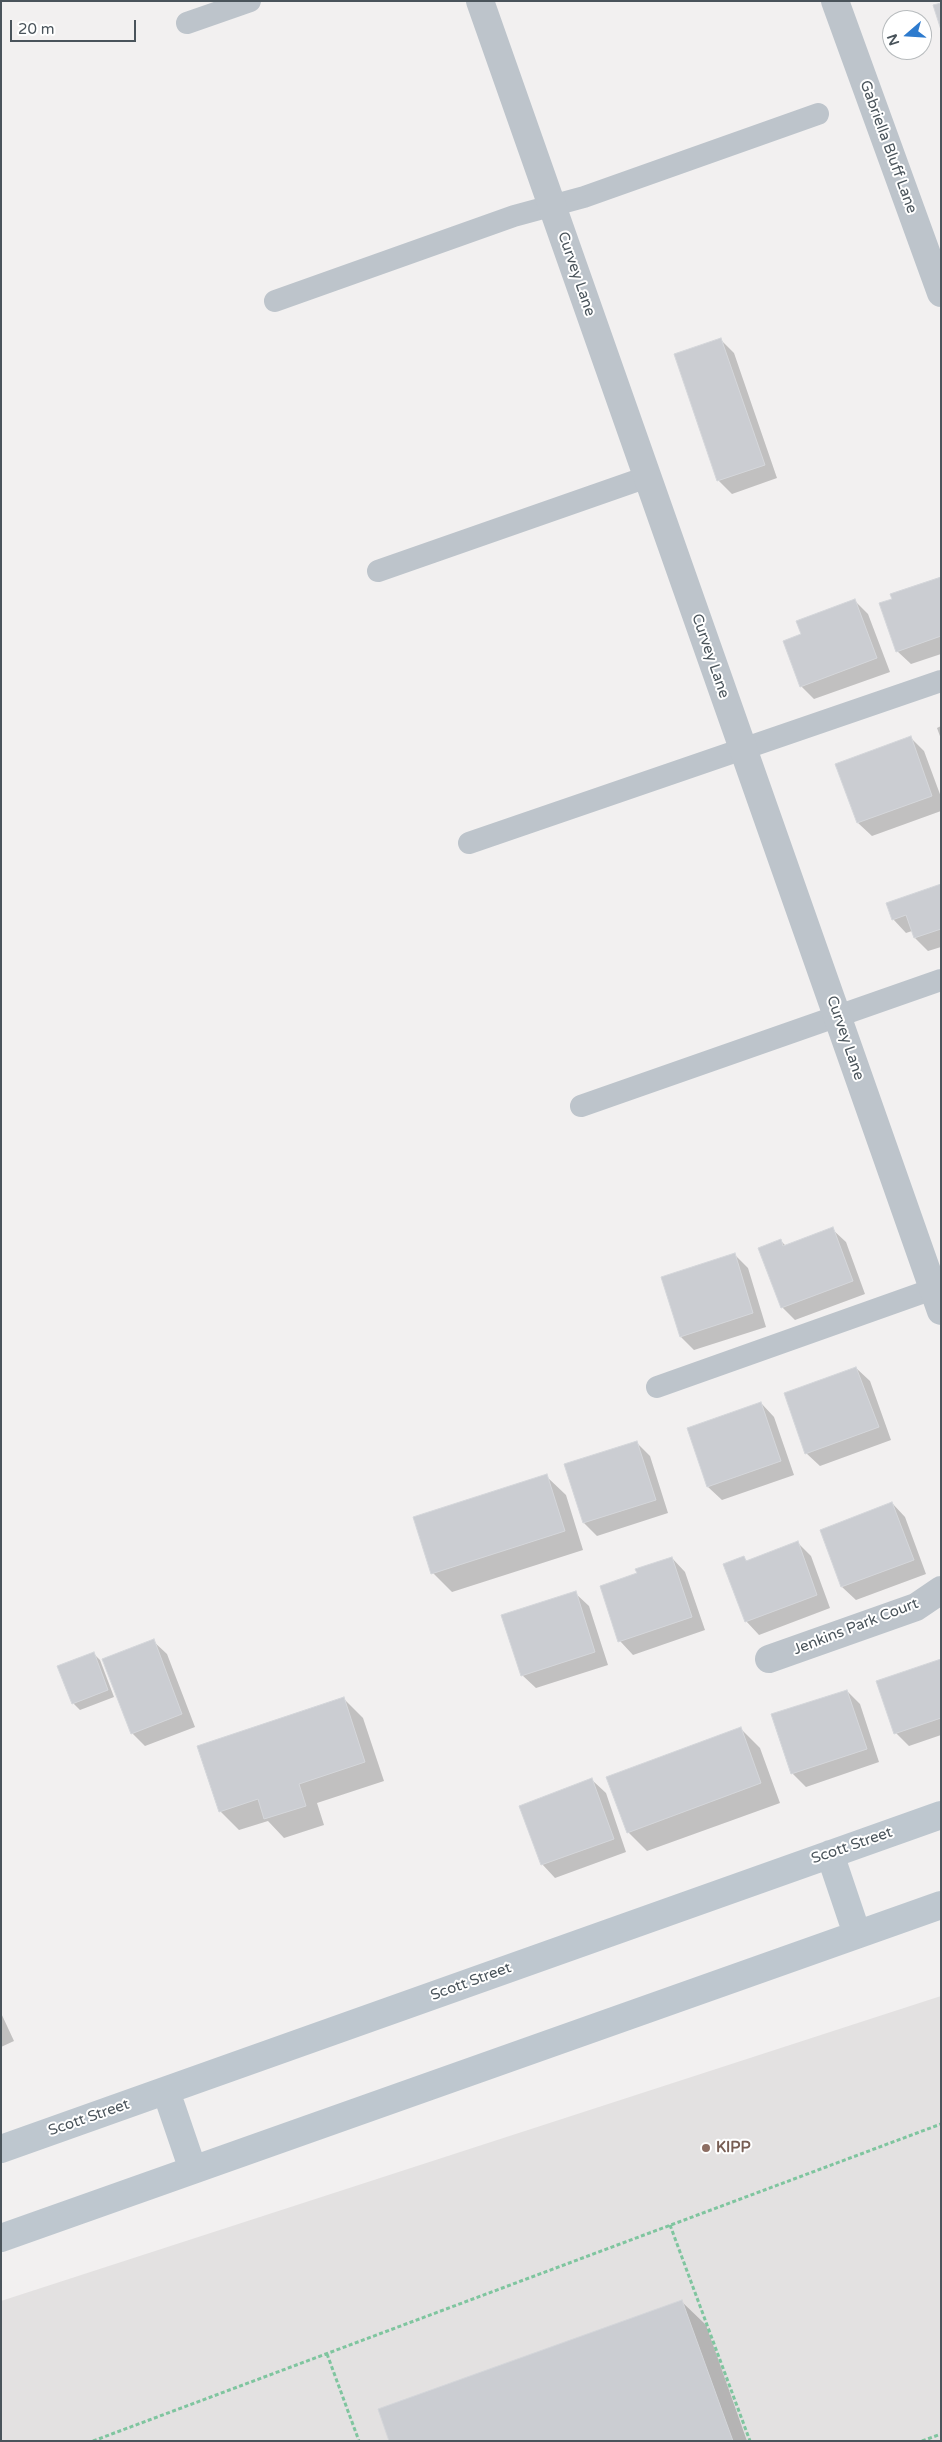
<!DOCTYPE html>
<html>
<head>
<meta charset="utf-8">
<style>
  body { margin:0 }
  #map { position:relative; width:942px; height:2442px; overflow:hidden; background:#f2f0f0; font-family:"Varela Round",sans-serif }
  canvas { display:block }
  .frame { position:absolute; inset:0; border:2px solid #4a545b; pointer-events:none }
  .north { position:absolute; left:882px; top:10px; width:50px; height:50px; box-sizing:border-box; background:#fff; border:1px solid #b7bbbd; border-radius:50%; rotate:251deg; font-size:14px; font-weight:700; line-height:20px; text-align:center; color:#4a545b }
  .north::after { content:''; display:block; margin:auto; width:18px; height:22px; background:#2e7bce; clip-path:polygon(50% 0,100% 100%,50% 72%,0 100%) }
  .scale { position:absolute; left:10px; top:20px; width:126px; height:22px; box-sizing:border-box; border:2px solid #4a545b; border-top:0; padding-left:6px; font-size:15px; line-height:18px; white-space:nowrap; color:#4a545b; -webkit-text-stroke:4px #fff; paint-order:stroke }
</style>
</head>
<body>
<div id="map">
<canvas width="942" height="2442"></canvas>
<div class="frame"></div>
<div class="north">N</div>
<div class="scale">20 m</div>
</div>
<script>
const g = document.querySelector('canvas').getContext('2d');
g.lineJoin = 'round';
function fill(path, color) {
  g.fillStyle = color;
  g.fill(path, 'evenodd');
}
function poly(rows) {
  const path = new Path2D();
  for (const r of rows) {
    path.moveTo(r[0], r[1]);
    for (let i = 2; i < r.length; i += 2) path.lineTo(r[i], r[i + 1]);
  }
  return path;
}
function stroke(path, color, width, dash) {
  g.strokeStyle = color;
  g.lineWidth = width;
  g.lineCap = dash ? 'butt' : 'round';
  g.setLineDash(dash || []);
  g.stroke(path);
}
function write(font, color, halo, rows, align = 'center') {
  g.font = font + ' "Varela Round",sans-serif';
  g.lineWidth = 4;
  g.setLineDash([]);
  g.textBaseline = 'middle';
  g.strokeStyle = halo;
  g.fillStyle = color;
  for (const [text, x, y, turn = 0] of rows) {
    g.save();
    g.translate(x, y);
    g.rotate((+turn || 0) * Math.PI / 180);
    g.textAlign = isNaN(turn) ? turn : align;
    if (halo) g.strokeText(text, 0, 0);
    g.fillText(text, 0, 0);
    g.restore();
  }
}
const education = poly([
  [941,1996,941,2441,1,2441,1,2301]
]);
const shadow = poly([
  [721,340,734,353,777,478,732,494,718,480],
  [941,578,941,654,911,664,897,651],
  [855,601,868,614,890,672,814,699,801,686,802,635],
  [941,726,941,739,937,728],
  [911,738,924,751,941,797,941,811,872,836,858,823,837,765],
  [941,885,941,947,928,951,915,938,912,931,906,933,893,919],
  [832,1229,846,1242,865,1294,795,1320,782,1307,781,1241,786,1246],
  [735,1255,748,1268,766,1327,694,1350,681,1337],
  [856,1368,870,1381,891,1440,820,1466,806,1453],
  [761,1403,774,1417,794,1475,722,1500,708,1487,688,1429],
  [636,1442,650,1456,668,1513,597,1536,584,1523],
  [546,1476,566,1495,583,1550,452,1592,433,1573],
  [892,1503,905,1517,926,1574,856,1600,842,1587,822,1531],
  [798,1543,811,1556,830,1608,759,1635,746,1621,744,1558,748,1562],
  [672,1558,685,1572,705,1630,633,1655,620,1641,638,1574],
  [575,1593,589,1606,608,1665,536,1688,522,1675],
  [153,1641,167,1654,195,1727,145,1746,132,1733],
  [94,1654,100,1660,114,1697,80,1710,73,1703],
  [941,1660,941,1735,909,1746,896,1733],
  [847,1691,860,1704,879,1762,806,1787,792,1773],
  [344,1699,363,1718,384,1781,317,1803,324,1825,284,1838,268,1821,239,1830,220,1811],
  [741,1729,760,1748,780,1803,647,1851,628,1832],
  [592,1780,606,1793,626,1852,555,1878,542,1864],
  [1,2013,14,2041,1,2047],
  [682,2302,706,2325,747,2441,391,2441]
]);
const building = poly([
  [941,3,941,30,933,5,941,3],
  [721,338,765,465,717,481,674,354,721,338],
  [941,577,941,636,896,652,879,603,892,599,890,594,941,577],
  [855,599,877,658,800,687,783,641,801,634,796,621,855,599],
  [911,736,932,796,857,823,835,764,911,736],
  [941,884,941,929,914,938,906,915,892,920,886,903,941,884],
  [833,1227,853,1281,781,1308,758,1248,781,1239,783,1246,833,1227],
  [735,1253,753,1313,680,1337,661,1277,735,1253],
  [856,1367,879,1427,805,1454,784,1393,856,1367],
  [761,1402,781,1461,707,1487,687,1428,761,1402],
  [637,1441,656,1500,583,1523,564,1464,637,1441],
  [547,1474,565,1531,431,1574,413,1517,547,1474],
  [892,1502,914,1560,841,1587,820,1530,892,1502],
  [798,1541,817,1595,745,1622,723,1564,744,1556,746,1561,798,1541],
  [672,1557,692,1617,618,1642,600,1586,637,1573,635,1569,672,1557],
  [576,1591,595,1652,521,1676,501,1615,576,1591],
  [154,1639,182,1714,131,1734,102,1659,154,1639],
  [94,1652,108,1690,72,1704,57,1666,94,1652],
  [941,1659,941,1718,894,1734,876,1681,941,1659],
  [847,1690,867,1749,791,1774,771,1714,847,1690],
  [344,1697,365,1762,299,1784,306,1806,264,1819,258,1799,219,1812,197,1746,344,1697],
  [741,1727,761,1783,627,1833,606,1777,741,1727],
  [592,1778,614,1839,541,1865,519,1806,592,1778],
  [682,2300,733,2441,389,2441,378,2409,682,2300]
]);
const path = poly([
  [670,2225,750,2441],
  [327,2354,359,2441],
  [93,2441,941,2124],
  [922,2441,941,2434]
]);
const lane = poly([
  [187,23,250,1],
  [275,301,514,216,584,197,818,114],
  [378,571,647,477],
  [469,843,941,681],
  [581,1106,941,980],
  [657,1387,933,1289]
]);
const street = poly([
  [480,1,941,1311],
  [835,1,941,293],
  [769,1659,916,1607,941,1590]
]);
const secondary = poly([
  [830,1854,857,1934],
  [166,2091,193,2170],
  [1,2149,941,1815],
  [1,2238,941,1905]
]);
const markers = [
  [706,2148,5,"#8d6e63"]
];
const streetNames = [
  ["Gabriella Bluff Lane",888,147,70],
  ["Curvey Lane",576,274,71],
  ["Curvey Lane",710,656,71],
  ["Curvey Lane",845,1038,71],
  ["Jenkins Park Court",856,1627,-21],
  ["Scott Street",852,1846,-19],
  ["Scott Street",471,1982,-20],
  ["Scott Street",89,2118,-19]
];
const educationNames = [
  ["KIPP",716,2148]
];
fill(education, '#e3e1e1');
fill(shadow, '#0003');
fill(building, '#cbcdd2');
stroke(building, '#d4d6da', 1);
stroke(path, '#7fc59f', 3, [4, 2.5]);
stroke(lane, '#bdc4cb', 22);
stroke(street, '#bdc4cb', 28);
stroke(secondary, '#bec7cf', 28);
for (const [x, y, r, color] of markers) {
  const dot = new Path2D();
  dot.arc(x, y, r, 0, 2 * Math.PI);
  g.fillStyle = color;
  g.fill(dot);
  stroke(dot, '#fff', 2);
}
write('15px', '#4a545b', '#fff', streetNames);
write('bold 15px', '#785e54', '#fff', educationNames, 'left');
</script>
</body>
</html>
